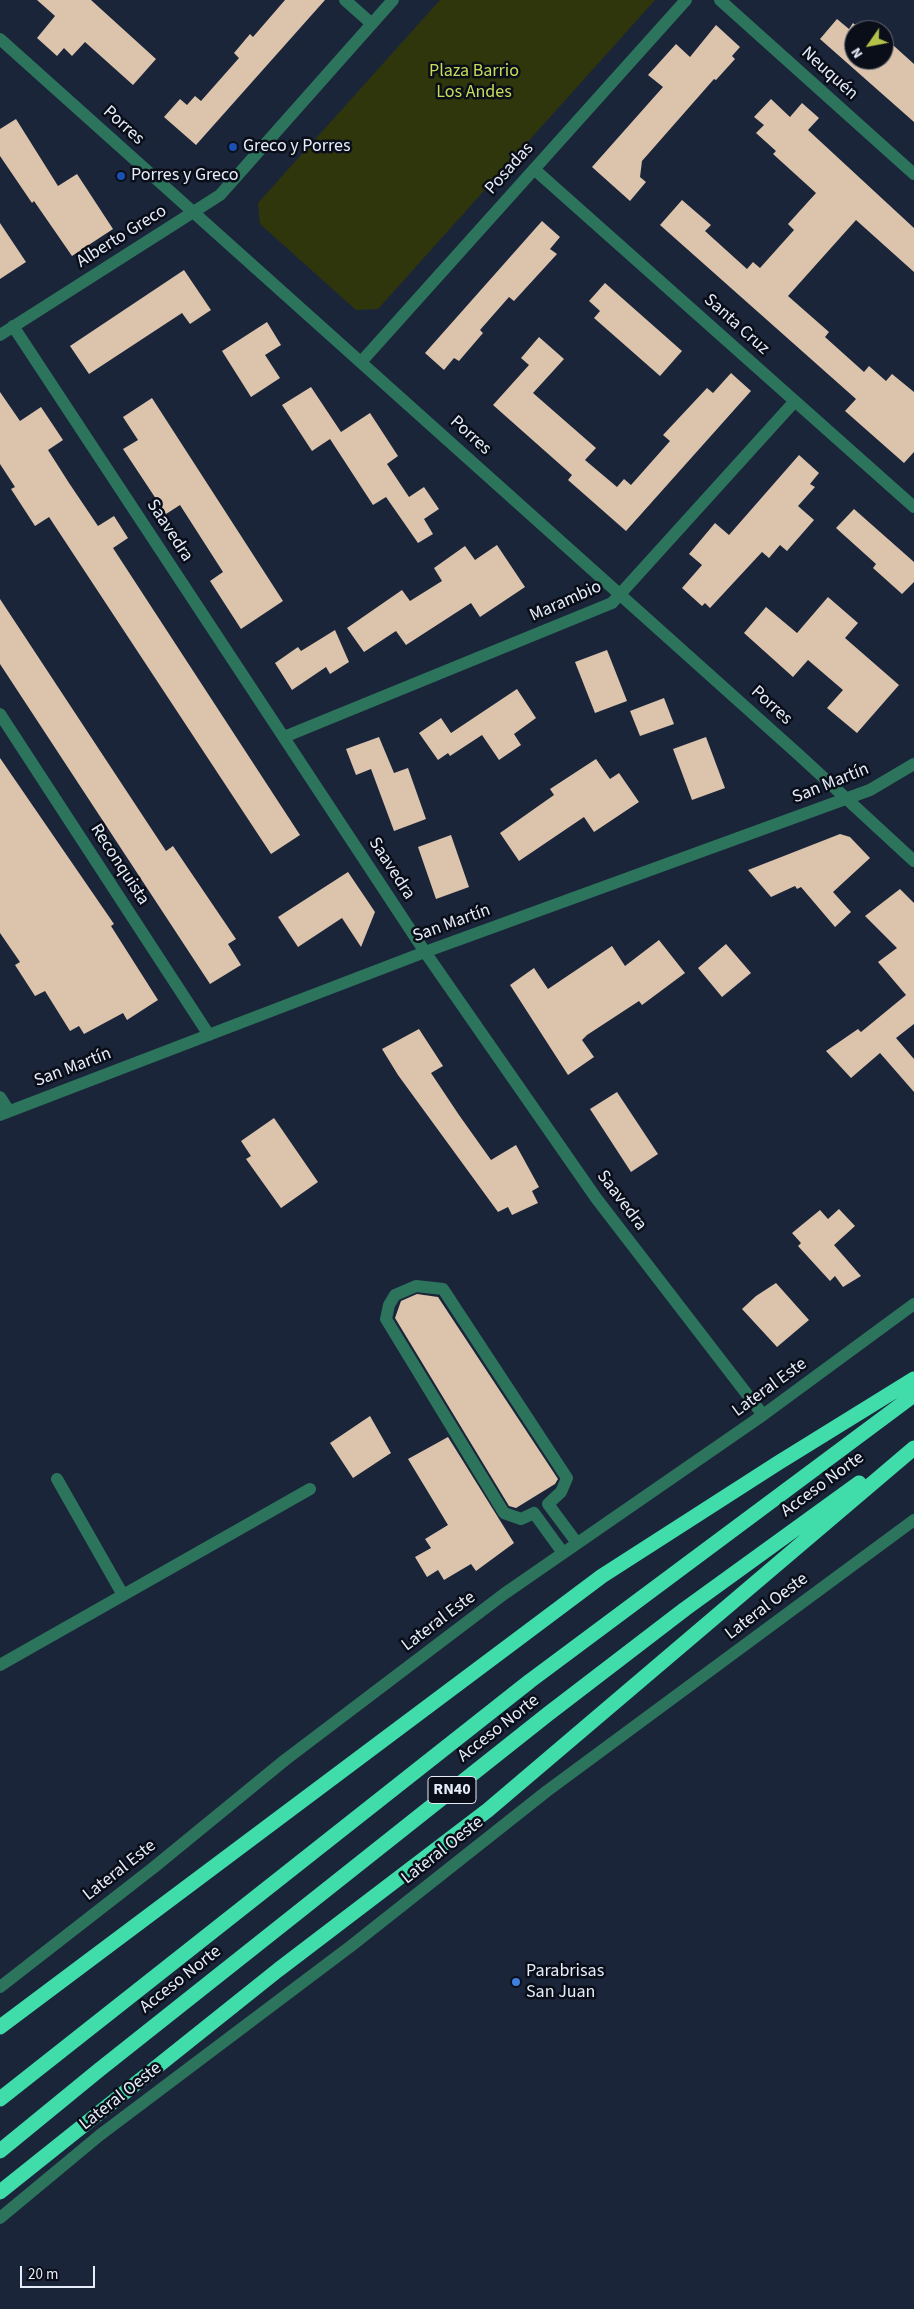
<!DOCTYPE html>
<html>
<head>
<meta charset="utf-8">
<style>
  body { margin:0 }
  #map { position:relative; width:914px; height:2309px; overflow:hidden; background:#1b253a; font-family:"Source Sans 3",sans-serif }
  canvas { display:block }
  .north { position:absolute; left:844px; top:20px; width:50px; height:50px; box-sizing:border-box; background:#0a0e18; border:1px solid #626773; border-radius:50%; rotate:237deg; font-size:14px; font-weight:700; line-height:20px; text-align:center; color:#e5edfb }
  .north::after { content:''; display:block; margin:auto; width:18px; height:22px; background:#b5c249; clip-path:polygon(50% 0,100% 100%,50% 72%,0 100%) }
  .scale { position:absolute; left:20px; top:2266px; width:75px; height:22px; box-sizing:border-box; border:2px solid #e5edfb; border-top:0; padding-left:6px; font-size:15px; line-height:18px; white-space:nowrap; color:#e5edfb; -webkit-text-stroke:4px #0a0e18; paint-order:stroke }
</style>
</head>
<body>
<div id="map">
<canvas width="914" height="2309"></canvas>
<div class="north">N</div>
<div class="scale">20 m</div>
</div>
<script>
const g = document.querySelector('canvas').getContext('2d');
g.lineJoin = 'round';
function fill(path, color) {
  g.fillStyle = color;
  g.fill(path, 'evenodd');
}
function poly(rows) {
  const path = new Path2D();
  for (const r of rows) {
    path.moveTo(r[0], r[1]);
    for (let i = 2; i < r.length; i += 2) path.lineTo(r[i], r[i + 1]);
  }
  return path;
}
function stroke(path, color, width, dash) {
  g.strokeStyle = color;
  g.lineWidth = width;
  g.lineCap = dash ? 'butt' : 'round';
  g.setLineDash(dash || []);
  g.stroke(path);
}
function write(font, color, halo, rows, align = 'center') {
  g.font = font + ' "Source Sans 3",sans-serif';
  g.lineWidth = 5;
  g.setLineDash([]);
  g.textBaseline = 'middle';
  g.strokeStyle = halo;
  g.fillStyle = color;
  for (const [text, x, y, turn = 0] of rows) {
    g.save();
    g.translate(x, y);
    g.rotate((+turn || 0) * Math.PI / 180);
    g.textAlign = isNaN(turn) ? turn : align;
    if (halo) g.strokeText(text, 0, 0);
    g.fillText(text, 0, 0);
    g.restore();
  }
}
const green = poly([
  [440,0,655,0,378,309,356,310,260,224,258,203]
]);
const building = poly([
  [37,0,91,0,156,59,133,85,85,42,72,56,64,48,57,56,37,38,55,16],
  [285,0,325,0,196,145,164,117,180,99,187,105,195,96,201,101,239,58,234,53,250,34,253,37],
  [837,19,849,29,853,23,861,30,854,30,854,60,884,60,884,37,914,64,914,122,820,39],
  [716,25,740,47,732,56,735,59,716,80,714,79,642,161,640,177,646,182,630,201,592,167,663,87,648,75,676,44,690,57],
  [771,99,790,117,802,103,819,118,808,130,914,228,914,272,856,220,788,296,829,332,825,337,864,372,869,366,886,381,892,374,914,392,914,452,904,463,845,411,856,399,660,225,682,200,711,225,705,231,747,269,753,262,760,268,794,230,788,224,816,193,773,154,776,151,756,133,764,125,754,117],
  [16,119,58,186,77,174,113,229,72,256,34,201,32,203,0,156,0,129],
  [542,221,560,237,550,249,557,254,514,301,509,297,480,330,483,333,459,361,454,358,444,370,425,353],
  [0,223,26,262,0,279],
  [184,270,211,310,190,324,182,313,89,374,70,346],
  [605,283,682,351,660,376,594,318,600,311,589,301],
  [267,322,281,345,265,355,280,378,251,397,222,351],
  [539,337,564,359,533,393,596,448,585,460,617,487,624,479,631,485,670,441,663,435,707,388,713,393,731,373,751,391,626,531,568,480,572,475,493,405,529,365,521,358],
  [311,387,341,432,370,413,398,456,387,464,409,497,424,487,439,509,424,519,433,534,418,543,386,497,373,505,330,439,312,451,282,405],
  [0,392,20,421,41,407,63,440,48,450,69,483,98,526,114,516,128,538,113,548,300,835,271,854,49,517,35,526,11,489,15,487,0,464],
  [152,398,283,601,241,629,210,581,223,572,180,505,166,514,123,449,138,440,123,417],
  [799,455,819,473,810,484,815,487,798,506,814,520,787,551,780,545,769,558,762,552,710,608,705,603,702,606,682,588,702,565,689,554,715,523,729,535],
  [854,509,914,562,914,582,902,594,873,568,876,564,836,528],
  [497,545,525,587,480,617,471,603,406,645,396,631,364,652,347,628,402,590,410,601,442,581,434,568,465,546,475,560],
  [828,597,858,623,845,638,899,685,857,733,827,708,843,690,808,660,793,677,744,633,766,607,797,633],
  [0,599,166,851,173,846,236,939,228,944,241,965,210,984,0,664],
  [335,630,349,662,330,674,326,667,292,690,275,663,298,647,301,651],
  [607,650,627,701,595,713,575,662],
  [517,689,536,718,514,734,521,745,499,760,482,735,450,756,448,753,438,760,419,733,441,718,451,733],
  [664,698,674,724,640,736,630,711],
  [379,737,394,773,408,768,426,819,394,831,371,769,356,775,346,749],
  [706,737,725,788,692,800,673,749],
  [0,758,114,924,111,926,158,1000,127,1020,123,1013,84,1034,79,1026,70,1031,45,991,35,996,15,965,20,962,0,933],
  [596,759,610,779,619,773,639,802,594,832,584,817,519,861,500,833,554,795,550,789],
  [840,834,850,837,870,858,833,892,851,912,835,927,801,887,797,889,795,886,771,897,748,870],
  [451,835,469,887,436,899,418,847],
  [348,872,375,912,361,947,342,918,298,947,278,917],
  [900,889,914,903,914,1024,896,1038,914,1059,914,1092,880,1053,851,1078,826,1051,858,1029,861,1032,906,995,878,962,897,948,865,916],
  [659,940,685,973,642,1005,639,1001,587,1035,582,1040,594,1057,568,1075,510,985,534,968,548,989,612,946,625,966],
  [726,944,751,973,722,997,698,968],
  [419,1029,443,1066,431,1073,459,1115,491,1160,516,1145,539,1187,532,1191,538,1203,512,1215,508,1207,498,1212,398,1075,382,1049],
  [617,1092,658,1154,631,1172,590,1109],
  [274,1118,318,1182,281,1208,246,1159,251,1156,241,1141],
  [839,1209,855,1226,834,1245,861,1276,843,1287,835,1276,830,1281,798,1246,801,1243,792,1233,820,1210,828,1219],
  [776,1283,809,1320,777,1347,742,1309,756,1296],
  [417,1294,438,1297,558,1479,555,1484,516,1508,509,1506,395,1318,401,1301],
  [370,1416,391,1453,353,1478,330,1443],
  [448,1437,514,1543,476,1571,471,1564,444,1580,438,1570,427,1577,415,1557,431,1548,425,1539,448,1525,408,1459]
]);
const minor = poly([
  [345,0,372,24],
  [720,0,914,174],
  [0,39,799,755,914,861],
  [534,169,914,507],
  [13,326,425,952,596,1198,763,1415],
  [0,335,220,195,393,0],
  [361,362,686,0],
  [0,714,209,1035],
  [284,737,612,603,795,401],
  [0,1097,9,1111],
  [0,1115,425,952,870,790,914,764],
  [57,1479,123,1595],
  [563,1553,534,1513,521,1519,504,1513,386,1319,389,1305,395,1295,416,1286,443,1289,567,1478,561,1492,548,1504,577,1543],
  [0,1665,310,1489],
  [0,1987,153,1868,285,1760,504,1594,763,1415,914,1304],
  [0,2218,100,2135,351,1946,547,1791,914,1520]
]);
const highway = poly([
  [0,2027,602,1576,778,1463,914,1379],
  [0,2099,530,1681,914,1395],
  [0,2151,99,2070,548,1714,685,1609,859,1483],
  [0,2192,278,1970,488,1810,914,1448]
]);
const markers = [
  [233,147,5,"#1a4fb4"],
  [121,176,5,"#1a4fb4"],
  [516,1982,5,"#3f7fe0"]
];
const shields = [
  [452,1790,48]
];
const shieldNames = [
  ["RN40",452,1790]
];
const parkNames = [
  ["Plaza Barrio",474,72],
  ["Los Andes",474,93]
];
const streetNames = [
  ["Neuquén",829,74,42],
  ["Porres",123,126,42],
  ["Posadas",510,169,-48],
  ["Alberto Greco",122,237,-32],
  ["Santa Cruz",736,325,42],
  ["Porres",470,436,42],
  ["Saavedra",169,531,57],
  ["Marambio",566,602,-24],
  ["Porres",771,706,42],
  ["San Martín",831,784,-22],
  ["Reconquista",119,865,57],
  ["Saavedra",391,869,57],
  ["San Martín",452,924,-20],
  ["San Martín",73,1068,-21],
  ["Saavedra",621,1201,53],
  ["Lateral Este",770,1388,-36],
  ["Acceso Norte",823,1485,-36],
  ["Lateral Oeste",767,1607,-37],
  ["Lateral Este",439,1622,-37],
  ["Acceso Norte",499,1729,-38],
  ["Lateral Oeste",443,1851,-38],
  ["Lateral Este",120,1871,-38],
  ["Acceso Norte",181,1980,-38],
  ["Lateral Oeste",121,2097,-38]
];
const poiNames = [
  ["Greco y Porres",243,147],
  ["Porres y Greco",131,176],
  ["Parabrisas",526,1972],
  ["San Juan",526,1993]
];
fill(green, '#30360b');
fill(building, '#dcc3ab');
stroke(minor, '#2c745b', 12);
stroke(highway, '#40dcaa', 15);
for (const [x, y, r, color] of markers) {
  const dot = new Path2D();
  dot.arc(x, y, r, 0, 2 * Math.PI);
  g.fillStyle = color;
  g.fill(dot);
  stroke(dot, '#0a0e18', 2);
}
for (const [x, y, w] of shields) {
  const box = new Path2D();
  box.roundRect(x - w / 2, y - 13.5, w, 27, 4);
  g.fillStyle = '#0a0e18';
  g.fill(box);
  stroke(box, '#e5edfb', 1);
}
write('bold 16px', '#e5edfb', null, shieldNames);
write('18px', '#c9db5b', '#0a0e18', parkNames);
write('18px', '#e5edfb', '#0a0e18', streetNames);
write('18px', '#e5edfb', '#0a0e18', poiNames, 'left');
</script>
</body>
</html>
